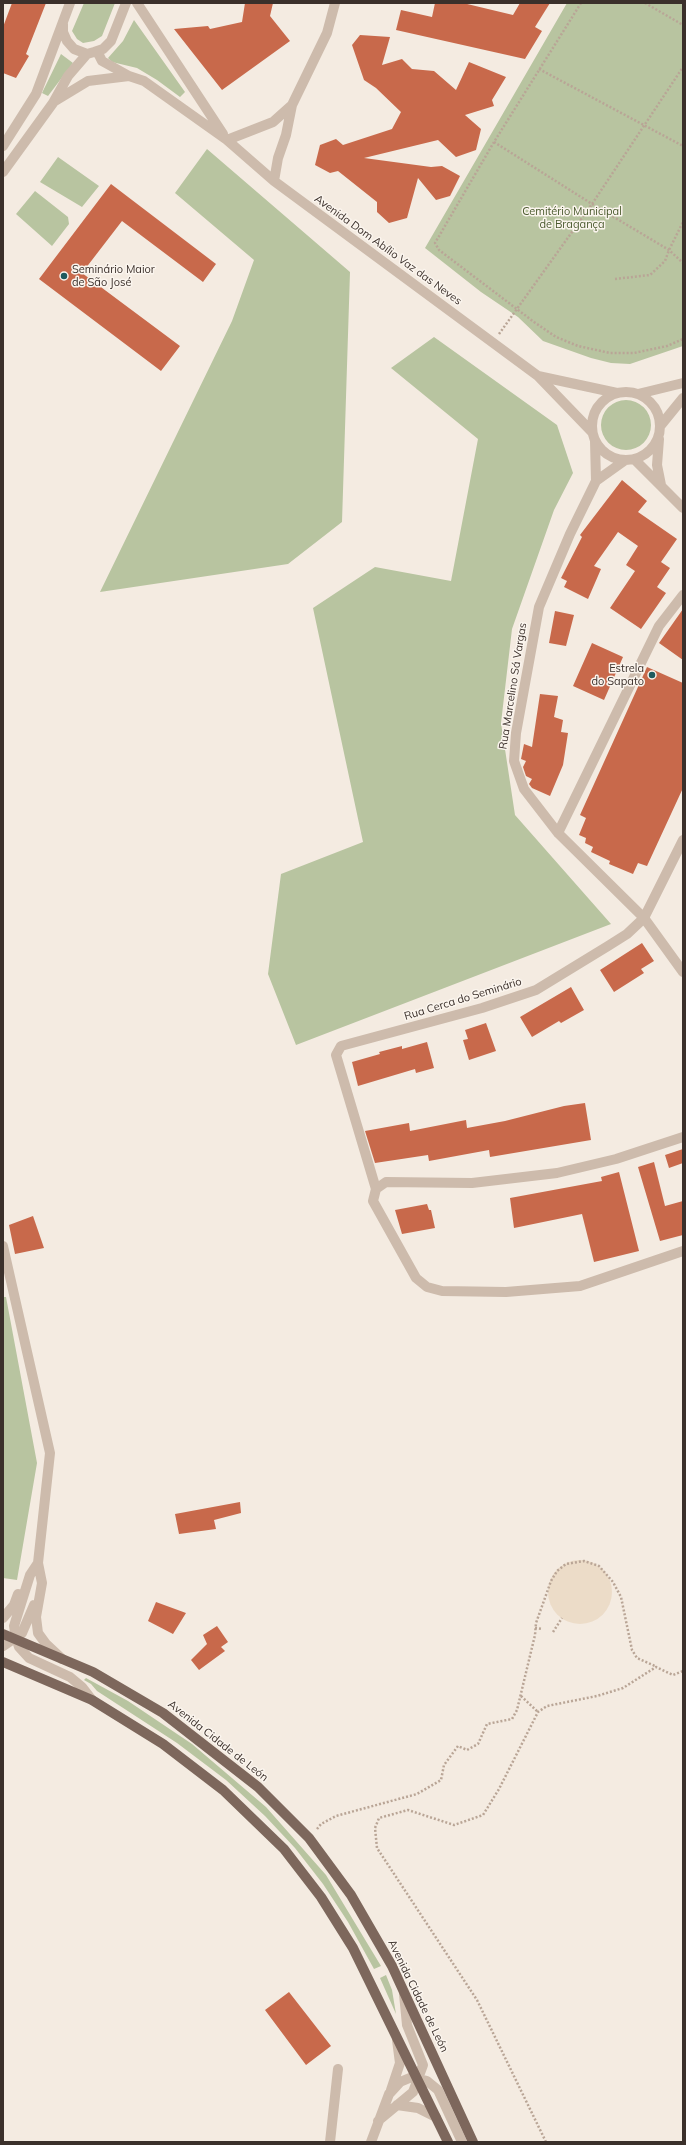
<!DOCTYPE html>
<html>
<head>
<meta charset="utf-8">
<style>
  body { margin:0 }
  #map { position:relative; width:686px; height:2145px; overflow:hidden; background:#f4ebe1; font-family:Mulish,sans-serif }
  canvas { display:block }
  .frame { position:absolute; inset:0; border:4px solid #3b302b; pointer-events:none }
</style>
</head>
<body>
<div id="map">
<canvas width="686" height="2145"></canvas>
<div class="frame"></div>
</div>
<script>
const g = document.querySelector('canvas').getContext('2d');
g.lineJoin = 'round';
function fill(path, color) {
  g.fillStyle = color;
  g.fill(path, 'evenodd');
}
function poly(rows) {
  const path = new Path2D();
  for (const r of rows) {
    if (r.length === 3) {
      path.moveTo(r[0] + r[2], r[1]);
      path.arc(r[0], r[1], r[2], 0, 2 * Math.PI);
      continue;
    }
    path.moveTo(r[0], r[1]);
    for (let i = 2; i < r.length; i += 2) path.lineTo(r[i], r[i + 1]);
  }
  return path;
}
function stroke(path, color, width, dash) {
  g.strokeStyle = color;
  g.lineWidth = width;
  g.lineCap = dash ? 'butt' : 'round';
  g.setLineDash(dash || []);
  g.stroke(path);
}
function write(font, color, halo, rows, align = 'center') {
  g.font = font + ' Mulish,sans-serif';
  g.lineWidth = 3;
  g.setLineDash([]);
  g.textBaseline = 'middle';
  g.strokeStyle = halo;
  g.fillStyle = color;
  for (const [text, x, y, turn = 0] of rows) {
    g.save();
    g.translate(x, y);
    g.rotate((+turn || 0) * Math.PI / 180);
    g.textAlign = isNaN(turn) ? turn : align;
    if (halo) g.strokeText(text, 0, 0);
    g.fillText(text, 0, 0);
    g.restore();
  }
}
const green = poly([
  [84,3,115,3,102,36,94,41,83,43,77,39,72,31],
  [567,3,683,3,683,346,630,364,611,363,591,358,543,341,518,317,481,292,425,248],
  [134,20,185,92,180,97,157,80,137,68,112,62,108,58,123,41],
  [61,54,73,63,48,96,42,93],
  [207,149,350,272,342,522,288,564,100,592,232,321,254,260,175,193],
  [58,157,99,186,82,207,40,182],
  [35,191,68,217,69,224,52,246,16,214],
  [434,337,557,425,573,473,554,510,512,629,501,723,515,815,611,924,296,1045,268,974,281,874,363,842,313,608,375,567,451,581,478,439,391,368],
  [626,425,25],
  [3,1297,6,1297,37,1463,17,1580,3,1578],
  [86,1678,128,1701,192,1744,266,1807,326,1875,381,1966,374,1969,348,1922,323,1884,295,1848,265,1816,226,1780,177,1743,97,1691,91,1684,84,1680],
  [386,1975,392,1990,396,2014,380,1978]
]);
const plaza = poly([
  [580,1592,32]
]);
const building = poly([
  [12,3,46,3,26,54,29,56,16,78,3,73,3,27],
  [245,3,273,3,270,16,290,41,222,90,174,29,208,26,210,29,242,22],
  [435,3,463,3,513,15,520,3,550,3,535,27,542,31,525,59,396,30,401,10,432,17],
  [360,35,390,37,382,65,402,59,412,69,434,71,456,90,469,62,506,77,492,100,494,106,465,115,481,129,476,150,456,157,438,140,364,158,431,167,442,166,460,176,450,196,436,200,418,178,407,218,389,223,377,212,377,202,338,171,330,173,315,165,320,145,336,139,343,145,392,129,401,112,376,88,364,80,352,45],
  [111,184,216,264,203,282,122,221,82,273,180,346,161,371,39,279],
  [622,480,647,501,638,512,677,539,661,562,670,568,657,587,666,593,641,629,610,608,635,571,626,565,638,546,618,532,594,566,601,569,588,599,564,587,567,581,561,578,582,537,580,535],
  [683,609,683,660,659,643],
  [555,611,574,615,566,646,549,643],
  [592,643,623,657,604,700,573,686],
  [647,667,683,683,683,788,647,866,638,863,633,874,609,864,610,861,591,852,593,847,585,843,586,838,579,835,586,818,580,815],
  [540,694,558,696,554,717,563,720,561,732,568,733,563,765,550,796,532,788,529,784,532,779,526,776,523,767,526,761,521,759,524,744,532,747],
  [642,943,654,961,641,969,644,973,614,992,600,970],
  [571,987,584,1010,561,1023,559,1021,532,1037,520,1017],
  [486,1023,496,1051,469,1060,463,1040,468,1039,465,1030],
  [427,1042,434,1068,416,1073,415,1069,358,1086,352,1062,380,1054,379,1052,402,1046,402,1049],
  [585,1103,591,1140,490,1157,489,1150,429,1161,428,1155,375,1163,365,1131,409,1123,410,1131,466,1120,467,1128,505,1121,564,1106],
  [683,1149,683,1163,669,1168,665,1155],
  [654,1162,665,1206,683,1201,683,1235,660,1241,638,1167],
  [619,1172,639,1251,594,1262,582,1214,514,1228,510,1198,602,1181,601,1177],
  [427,1204,429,1210,431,1210,435,1228,402,1234,395,1210],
  [33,1216,44,1248,15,1254,9,1225],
  [240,1502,241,1513,214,1520,216,1529,179,1534,175,1514],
  [156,1602,186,1613,173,1634,148,1621],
  [217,1626,228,1642,221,1647,225,1651,199,1670,191,1660,207,1644,203,1635],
  [289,1992,331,2046,306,2065,265,2010]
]);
const path = poly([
  [581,3,494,142,435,243,439,250,534,322,556,337,578,346,610,353,634,353,667,346,683,339],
  [645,3,683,25],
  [539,69,683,146],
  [494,142,592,204,669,250,683,263],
  [615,279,650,275,665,261,669,250,683,222],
  [499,334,592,204,683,67],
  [535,1628,542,1629],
  [553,1632,562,1618],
  [521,1696,538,1712],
  [317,1829,321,1824,336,1816,417,1794,441,1780,444,1765,458,1746,467,1750,478,1744,487,1724,512,1719,517,1710,535,1635,536,1623,551,1581,557,1571,566,1564,584,1561,599,1566,613,1582,621,1597,632,1650,637,1658,655,1666],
  [546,2142,477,2000,377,1848,375,1828,379,1818,408,1810,454,1825,483,1815,499,1789,538,1712,547,1706,597,1696,623,1688,656,1667,673,1675,683,1671]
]);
const minor = poly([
  [137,3,223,134],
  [63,24,63,32,67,41,74,49,87,54,94,52,103,49,111,41,126,3],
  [97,51,102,61,129,76,144,81,227,140,274,181,538,376,592,432],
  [55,101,88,81,129,76],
  [227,140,273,122,292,105,327,33,335,3],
  [3,146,36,94,70,3],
  [3,172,53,103,68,76,87,54],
  [274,181,278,158,286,135,292,105],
  [538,376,617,393],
  [626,426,34],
  [638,394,683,383],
  [661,425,683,398],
  [659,439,657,465,661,485],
  [595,441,596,481],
  [635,460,683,508],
  [624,461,596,481,570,534,539,607,516,733,514,761,524,789,558,833,644,918,683,972],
  [558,833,659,626,683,595],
  [376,1189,336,1055,341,1046,482,1008,536,990,608,946,627,934,644,918,683,840],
  [376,1189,373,1201,416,1278,427,1287,442,1291,506,1292,580,1286,683,1251],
  [376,1189,386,1182,472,1183,557,1173,616,1159,683,1137],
  [3,1246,50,1453,38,1563,30,1575,14,1626,16,1638,19,1647,29,1658,70,1677,82,1687,92,1700],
  [38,1563,42,1583,36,1617,38,1633,46,1644,62,1659],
  [3,1618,14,1605,18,1594],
  [3,1646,22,1633,34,1605],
  [391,2090,400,2063,397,2040],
  [397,2105,418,2108,436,2117],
  [378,2121,413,2092,423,2065,407,2025,404,1994],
  [330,2142,338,2069],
  [371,2142,389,2094,400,2082,412,2077,427,2081,438,2090,462,2142]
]);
const major = poly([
  [3,1634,93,1672,163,1713,258,1787,309,1838,351,1895,392,1966,473,2142],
  [3,1662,92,1700,163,1744,223,1790,284,1849,321,1897,353,1948,448,2142]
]);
const markers = [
  [64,276,4,"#1f5a5e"],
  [652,675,4,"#1f5a5e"]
];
const parkNames = [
  ["Cemitério Municipal",572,212],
  ["de Bragança",572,225]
];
const streetNames = [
  ["Avenida Dom Abílio Vaz das Neves",388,250,36],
  ["Rua Marcelino Sá Vargas",513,686,-81],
  ["Rua Cerca do Seminário",463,999,-17],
  ["Avenida Cidade de León",218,1741,38],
  ["Avenida Cidade de León",418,1996,64]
];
const poiNames = [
  ["Seminário Maior",72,270],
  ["de São José",72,283],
  ["Estrela",644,669,"right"],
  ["do Sapato",644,682,"right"]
];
fill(green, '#b8c4a0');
fill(plaza, '#ecdcc8');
fill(building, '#c8694b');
stroke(path, '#b9a596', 2.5, [2, 2]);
stroke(minor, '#cdbbac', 10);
stroke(major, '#7d675c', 10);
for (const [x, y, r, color] of markers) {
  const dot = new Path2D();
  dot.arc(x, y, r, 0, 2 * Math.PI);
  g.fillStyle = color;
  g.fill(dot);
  stroke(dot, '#fbf5ee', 1.5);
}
write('11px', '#4a5a2e', '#fbf5ee', parkNames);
write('11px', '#3b302b', '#fbf5ee', streetNames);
write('11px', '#3b302b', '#fbf5ee', poiNames, 'left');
</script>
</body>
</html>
